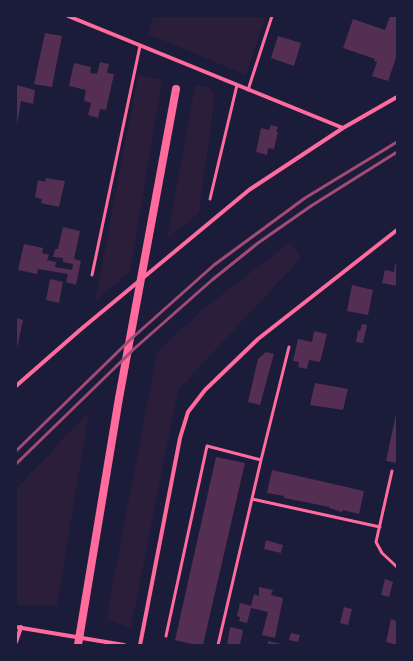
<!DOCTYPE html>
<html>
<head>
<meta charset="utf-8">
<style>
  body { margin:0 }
  #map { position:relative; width:413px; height:661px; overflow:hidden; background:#1b1b3a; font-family:Manrope,sans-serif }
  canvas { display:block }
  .frame { position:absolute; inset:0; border:17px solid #1b1b3a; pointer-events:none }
</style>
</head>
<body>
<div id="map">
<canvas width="413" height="661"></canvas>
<div class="frame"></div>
</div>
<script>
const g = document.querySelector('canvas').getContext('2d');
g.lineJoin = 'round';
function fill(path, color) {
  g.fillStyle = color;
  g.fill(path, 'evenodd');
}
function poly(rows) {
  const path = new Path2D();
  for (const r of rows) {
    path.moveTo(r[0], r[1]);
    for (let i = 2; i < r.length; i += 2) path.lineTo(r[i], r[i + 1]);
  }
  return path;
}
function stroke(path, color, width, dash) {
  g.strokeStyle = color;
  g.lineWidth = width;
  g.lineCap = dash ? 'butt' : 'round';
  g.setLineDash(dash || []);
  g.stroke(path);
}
const green = poly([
  [153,16,266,16,246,75,148,34],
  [138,76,162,79,130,272,95,301],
  [195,85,210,87,215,96,199,213,167,239],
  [290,242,301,258,178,390,131,628,106,619,157,352,201,311],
  [89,412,57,605,16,605,16,489]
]);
const building = poly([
  [390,16,397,16,397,55,388,81,372,76,377,62,374,61,375,59,343,48,353,19,385,30],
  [45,33,62,36,52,87,34,84],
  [278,36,301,43,294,66,271,58],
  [100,62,109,64,107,73,114,74,106,110,100,109,98,118,88,115,91,103,84,101,86,90,69,86,74,63,91,67,90,73,97,74],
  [16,85,35,90,33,104,21,101,17,125],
  [271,125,278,127,276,132,278,132,274,149,268,148,267,155,256,152,261,128,269,130],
  [46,178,65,181,59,207,41,203,42,199,35,197,38,180,45,182],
  [63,227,80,231,74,259,81,261,76,285,66,282,68,274,38,269,37,274,18,270,24,244,43,248,42,253,49,255,47,260,56,262,55,267,72,270,73,264,63,262,63,258,53,257,55,249,58,249],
  [395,264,397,265,397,286,382,283,385,270,394,272],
  [50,279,63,282,59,303,46,300],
  [352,285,373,290,368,315,347,311],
  [16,318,23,320,17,348,16,348],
  [362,324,367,325,363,343,356,342,358,330,360,331],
  [314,331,327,334,320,362,309,360,307,369,298,367,299,362,293,361,298,339,312,342],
  [266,352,274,354,260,405,248,402,258,359],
  [315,383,348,389,343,410,310,405],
  [396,414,397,414,397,463,386,461],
  [216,457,245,463,203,645,196,645,175,640],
  [272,470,364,491,359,514,343,510,342,512,329,508,330,507,284,498,284,496,267,493],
  [266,540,283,545,281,553,264,549],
  [385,579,393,582,389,597,381,595],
  [259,587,273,590,271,595,283,598,275,638,262,635,268,612,251,608,247,623,239,621,240,617,237,616,240,603,251,606,254,594,259,596],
  [344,607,352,609,348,625,340,623],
  [391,619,397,621,397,645,386,642],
  [230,627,243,630,240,645,227,645],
  [291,633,300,635,298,642,289,640],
  [268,641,281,644,281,645,268,645]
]);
const service = poly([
  [248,90,272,16],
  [210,199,237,85],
  [92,275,140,46],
  [261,460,289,347],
  [392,471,376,542,382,553,397,567],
  [252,499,380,527],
  [166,636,207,446,261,460,218,645]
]);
const minor = poly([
  [68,16,343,128],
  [16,386,80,330,249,190,343,128,397,97],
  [16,627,124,645],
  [16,642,21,627],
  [140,645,180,438,188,412,205,390,258,339,397,230]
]);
const secondary = poly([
  [78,645,119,398,176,89]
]);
const rail = poly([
  [16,451,131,339,214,265,305,198,397,142],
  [16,464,135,348,212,280,258,243,311,206,397,152]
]);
fill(green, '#2a1e3b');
fill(building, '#542f53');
stroke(service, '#ff6b9d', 3);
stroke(minor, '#ff6b9d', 4);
stroke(secondary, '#ff6b9d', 8);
stroke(rail, '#a44b75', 3);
</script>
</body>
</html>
